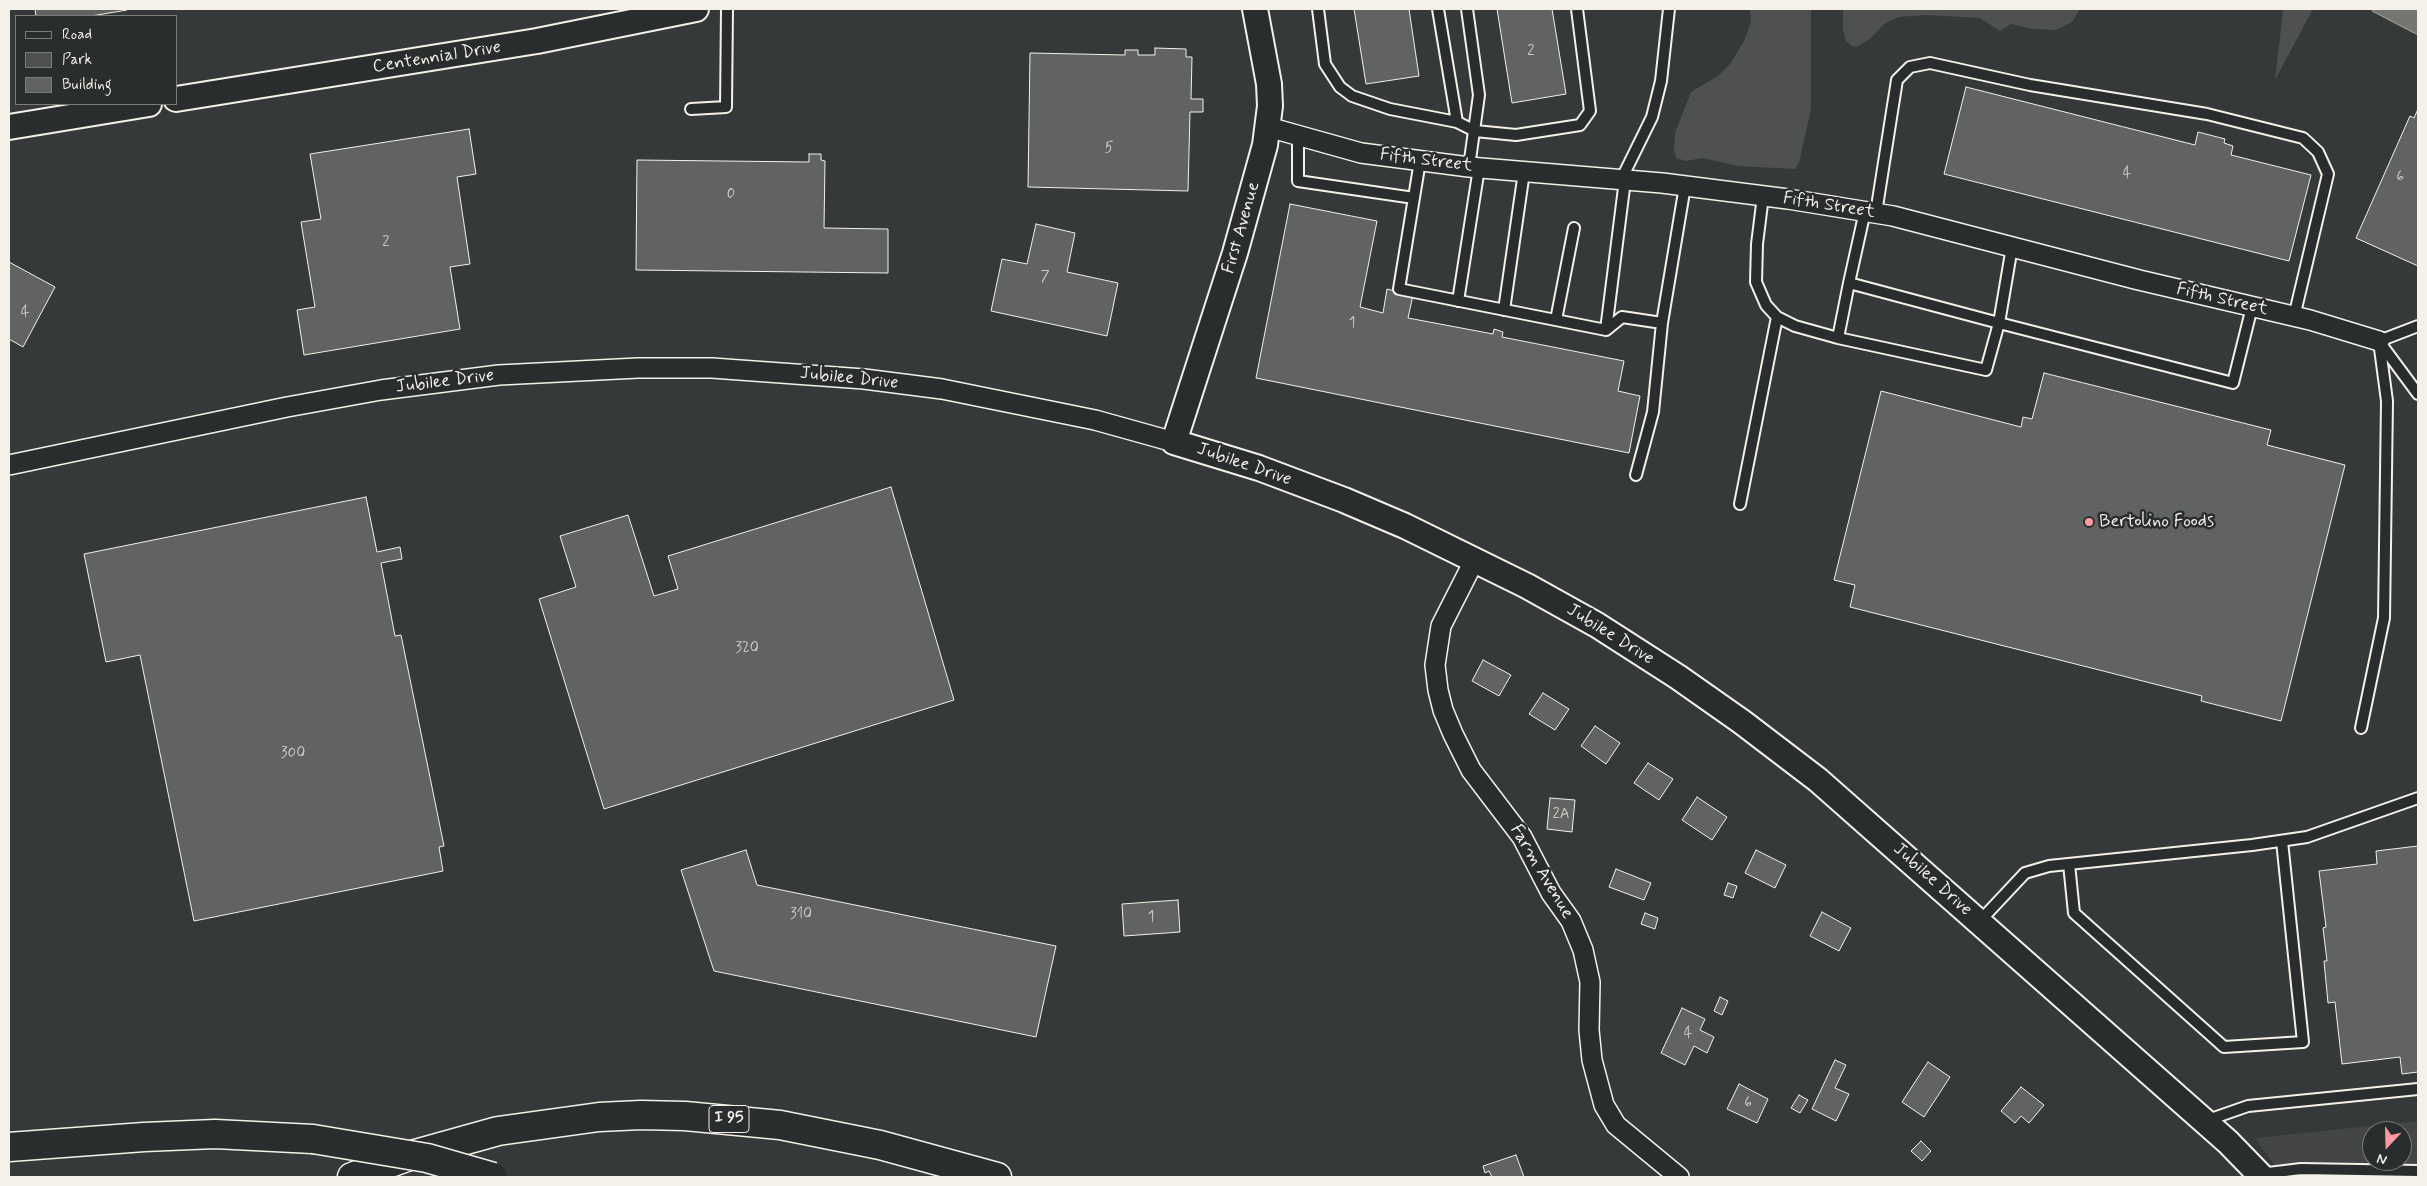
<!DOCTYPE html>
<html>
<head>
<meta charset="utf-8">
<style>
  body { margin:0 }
  #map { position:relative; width:2427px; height:1186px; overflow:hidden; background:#363939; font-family:Mynerve,sans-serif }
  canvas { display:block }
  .frame { position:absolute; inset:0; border:10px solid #f4f1e8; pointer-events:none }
  .legend { position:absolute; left:15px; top:15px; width:162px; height:90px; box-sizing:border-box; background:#2a2d2e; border:1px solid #7b7b78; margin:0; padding:6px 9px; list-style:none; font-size:15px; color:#f4f1e8 }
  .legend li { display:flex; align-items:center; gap:10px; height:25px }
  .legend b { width:25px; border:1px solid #7b7b78 }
  .north { position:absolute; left:2362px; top:1121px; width:50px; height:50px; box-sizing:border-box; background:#2a2d2e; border:1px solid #7b7b78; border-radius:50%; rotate:201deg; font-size:14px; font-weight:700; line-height:20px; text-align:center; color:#f4f1e8 }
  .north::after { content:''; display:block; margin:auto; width:18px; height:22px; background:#ff9aa2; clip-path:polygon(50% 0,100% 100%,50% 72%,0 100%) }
</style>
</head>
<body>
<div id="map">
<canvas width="2427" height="1186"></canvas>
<div class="frame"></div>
<ul class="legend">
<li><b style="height:6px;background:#2a2d2e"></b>Road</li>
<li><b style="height:14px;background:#4e514f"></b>Park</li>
<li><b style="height:14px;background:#616362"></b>Building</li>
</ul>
<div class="north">N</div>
</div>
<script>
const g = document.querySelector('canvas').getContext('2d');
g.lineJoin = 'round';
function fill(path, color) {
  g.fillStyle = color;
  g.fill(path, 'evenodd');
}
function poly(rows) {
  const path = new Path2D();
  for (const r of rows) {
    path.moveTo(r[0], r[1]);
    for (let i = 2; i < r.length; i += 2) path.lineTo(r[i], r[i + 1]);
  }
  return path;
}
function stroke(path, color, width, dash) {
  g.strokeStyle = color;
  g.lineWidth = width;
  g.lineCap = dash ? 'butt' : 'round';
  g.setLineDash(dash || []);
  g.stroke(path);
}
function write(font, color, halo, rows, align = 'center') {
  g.font = font + ' Mynerve,sans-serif';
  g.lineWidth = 5;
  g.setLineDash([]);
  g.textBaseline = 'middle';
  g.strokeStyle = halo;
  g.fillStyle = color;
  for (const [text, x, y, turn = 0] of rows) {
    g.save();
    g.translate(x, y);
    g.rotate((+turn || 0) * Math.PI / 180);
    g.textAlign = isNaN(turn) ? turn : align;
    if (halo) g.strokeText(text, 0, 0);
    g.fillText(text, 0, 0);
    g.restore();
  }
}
const built = poly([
  [2418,1121,2418,1177,2283,1177,2255,1138],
  [2372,1131,2402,1131,2402,1161,2372,1161]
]);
const green = poly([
  [1750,9,1811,9,1811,109,1799,163,1795,169,1738,166,1703,158,1686,161,1676,158,1674,149,1675,133,1691,92,1718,76,1730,64,1744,41,1751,22],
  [1843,9,2080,9,2072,22,2056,30,2033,29,2011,24,2000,31,1980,18,1926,15,1898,17,1884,24,1871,38,1857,47,1852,46,1846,41,1843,30],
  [2283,9,2313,9,2275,80,2281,28]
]);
const water = poly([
  [2373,9,2418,9,2418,35,2372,11,2373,9]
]);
const building = poly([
  [35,9,127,9,127,10,91,16,36,16,35,9],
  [1354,9,1409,9,1419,76,1366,84,1354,9],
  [1497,9,1552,9,1566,94,1512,103,1497,9],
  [1155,48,1186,49,1186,57,1192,57,1191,99,1203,99,1203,112,1190,112,1188,191,1028,187,1030,53,1125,55,1125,50,1138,50,1138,55,1155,55,1155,48],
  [1966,87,2195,145,2198,132,2225,139,2224,143,2233,146,2231,155,2311,175,2289,261,1944,174,1966,87],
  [2418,109,2418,266,2356,238,2410,116,2414,118,2418,109],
  [469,129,476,174,457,177,470,264,450,267,460,329,304,355,297,310,315,307,301,222,321,219,310,154,469,129],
  [809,154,821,154,821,160,825,161,824,228,888,229,888,273,636,270,637,160,809,162,809,154],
  [1290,204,1377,221,1360,307,1383,313,1387,289,1413,295,1408,318,1493,334,1494,329,1503,332,1502,337,1624,361,1618,391,1640,396,1629,453,1256,378,1290,204],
  [1036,224,1075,233,1067,272,1118,283,1107,336,991,311,1002,259,1027,264,1036,224],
  [9,262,55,287,23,347,9,339,9,262],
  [2044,373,2271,430,2267,445,2345,465,2281,721,2201,701,2202,696,1850,607,1855,585,1834,580,1881,391,2021,427,2023,417,2032,419,2044,373],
  [891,487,954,700,604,809,539,599,576,587,560,536,628,515,654,596,678,589,668,556,891,487],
  [366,497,377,552,400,547,402,559,381,563,395,636,401,635,444,846,439,847,443,871,194,921,140,655,106,662,84,554,366,497],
  [1483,660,1511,675,1499,696,1472,681,1483,660],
  [1543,693,1569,709,1555,730,1529,714,1543,693],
  [1595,726,1620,743,1606,764,1581,746,1595,726],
  [1648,763,1673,779,1659,800,1634,783,1648,763],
  [1697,797,1727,817,1712,840,1682,820,1697,797],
  [1550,798,1575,800,1572,832,1547,829,1550,798],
  [2418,846,2418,1072,2402,1074,2400,1057,2342,1064,2335,1002,2328,1003,2324,961,2327,961,2323,928,2326,927,2319,871,2377,864,2376,851,2418,846],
  [746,850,757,885,1056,946,1036,1037,714,971,681,870,746,850],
  [1756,850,1786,865,1775,888,1745,873,1756,850],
  [1616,869,1651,883,1644,900,1609,887,1616,869],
  [1728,883,1737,886,1733,898,1724,895,1728,883],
  [1178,900,1180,932,1124,936,1122,904,1178,900],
  [1822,912,1851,928,1839,951,1810,936,1822,912],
  [1645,913,1658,918,1655,929,1641,924,1645,913],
  [1720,997,1728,1001,1722,1015,1714,1011,1720,997],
  [1682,1008,1705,1019,1700,1030,1714,1037,1707,1053,1694,1046,1685,1065,1661,1053,1682,1008],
  [1835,1060,1846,1065,1835,1088,1849,1094,1836,1121,1812,1109,1835,1060],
  [1928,1062,1950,1077,1924,1117,1902,1102,1928,1062],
  [1739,1084,1768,1099,1757,1123,1727,1109,1739,1084],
  [2021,1087,2044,1105,2029,1123,2021,1116,2015,1123,2001,1111,2021,1087],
  [1799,1095,1808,1100,1800,1113,1791,1108,1799,1095],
  [1921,1141,1931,1151,1922,1161,1911,1151,1921,1141],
  [1516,1155,1524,1177,1492,1177,1489,1171,1485,1173,1483,1166,1516,1155]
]);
const service = poly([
  [1318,9,1325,64,1340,87,1352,96,1390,109,1457,122],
  [1438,9,1457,122,1475,131,1516,135,1580,125,1590,111,1577,9],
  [1467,9,1479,95,1469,167],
  [691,109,726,107,727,9],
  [1298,135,1298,181,1414,198],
  [1420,161,1399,289,1606,330,1622,317,1662,323,1685,186],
  [1621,180,1652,117,1661,81,1669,9],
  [1763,196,1757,244,1756,282,1766,305,1777,317,1795,326,1838,338],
  [1876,213,1897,80,1910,67,1930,63,2030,85,2207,114,2303,138,2318,152,2328,174,2294,317],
  [2012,247,1999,323,2233,383,2252,307],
  [1849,283,1999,323,1986,370,1838,338,1849,283,1865,211],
  [1458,301,1479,168],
  [1504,310,1524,172],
  [1556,320,1574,228],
  [1606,330,1625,180],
  [2379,341,2418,326],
  [2381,344,2418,394],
  [1636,475,1653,412,1662,323],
  [1740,504,1777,317],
  [2361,728,2384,618,2387,401,2379,341],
  [2069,864,2074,913,2224,1047,2303,1042,2282,841],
  [1979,922,2025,873,2049,866,2252,845,2307,837,2418,798],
  [2205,1121,2248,1106,2418,1089],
  [2260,1174,2301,1169,2418,1171]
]);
const minor = poly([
  [1268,127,1361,153,1469,167,1662,183,1788,199,1893,216,2139,280,2310,320,2379,341],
  [9,465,287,407,381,390,499,375,638,368,712,368,781,373,864,379,942,389,1095,420,1174,442],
  [1475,559,1441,626,1435,665,1438,690,1443,710,1453,734,1471,770,1522,837,1551,893,1571,921,1583,950,1590,982,1589,1030,1592,1060,1604,1105,1616,1125,1679,1177]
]);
const tertiary = poly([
  [1255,9,1269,84,1270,106,1265,145,1235,253,1174,442,1259,468,1344,500,1405,526,1527,586,1597,625,1678,677,1742,722,1818,780,2228,1142,2262,1177],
  [176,99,537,41,696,9],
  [9,127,149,104]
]);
const motorway = poly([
  [9,1147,144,1137,215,1134,313,1139],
  [352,1177,412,1155,498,1131,599,1117,641,1115,685,1116,780,1125,880,1145,997,1177]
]);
const motorwayBridge = poly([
  [313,1139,427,1158,493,1177]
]);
const markers = [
  [2089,522,5,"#ff9aa2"]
];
const numberNames = [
  ["2",1531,52],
  ["5",1109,149],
  ["4",2127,174],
  ["6",2400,178],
  ["0",731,195],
  ["2",386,243],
  ["7",1045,278],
  ["4",25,313],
  ["1",1352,324],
  ["320",747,649],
  ["300",293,754],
  ["2A",1561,815],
  ["310",801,915],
  ["1",1151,918],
  ["4",1688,1034],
  ["6",1748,1104]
];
const shields = [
  [729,1119,40]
];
const shieldNames = [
  ["I 95",729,1119]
];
const streetNames = [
  ["Centennial Drive",437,58,-9],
  ["Fifth Street",1426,161,7],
  ["Fifth Street",1829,206,9],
  ["First Avenue",1242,228,-74],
  ["Fifth Street",2222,300,13],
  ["Jubilee Drive",849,379,6],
  ["Jubilee Drive",445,382,-7],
  ["Jubilee Drive",1244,465,19],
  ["Jubilee Drive",1610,635,32],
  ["Farm Avenue",1541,872,59],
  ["Jubilee Drive",1932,880,42]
];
const poiNames = [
  ["Bertolino Foods",2099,522]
];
fill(built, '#434645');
fill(green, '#4e514f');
fill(water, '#757572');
stroke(water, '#a8a7a1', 1);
fill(building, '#616362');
stroke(building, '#f4f1e8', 1);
stroke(service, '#f4f1e8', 14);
stroke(minor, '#f4f1e8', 22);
stroke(tertiary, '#f4f1e8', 28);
stroke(motorway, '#f4f1e8', 31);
stroke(service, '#2a2d2e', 10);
stroke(minor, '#2a2d2e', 19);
stroke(tertiary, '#2a2d2e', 24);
stroke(motorway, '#2a2d2e', 28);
stroke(motorwayBridge, '#f4f1e8', 31, []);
stroke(motorwayBridge, '#2a2d2e', 28);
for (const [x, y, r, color] of markers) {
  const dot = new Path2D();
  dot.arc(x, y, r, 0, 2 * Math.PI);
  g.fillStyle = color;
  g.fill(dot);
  stroke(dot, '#2a2d2e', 2);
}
write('15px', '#cfcec6', null, numberNames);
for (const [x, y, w] of shields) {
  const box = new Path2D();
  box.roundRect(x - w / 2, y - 13.5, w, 27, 4);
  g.fillStyle = '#2a2d2e';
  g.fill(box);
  stroke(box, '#f4f1e8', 1);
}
write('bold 16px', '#f4f1e8', null, shieldNames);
write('18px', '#f4f1e8', '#2a2d2e', streetNames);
write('18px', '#f4f1e8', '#2a2d2e', poiNames, 'left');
</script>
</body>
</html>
